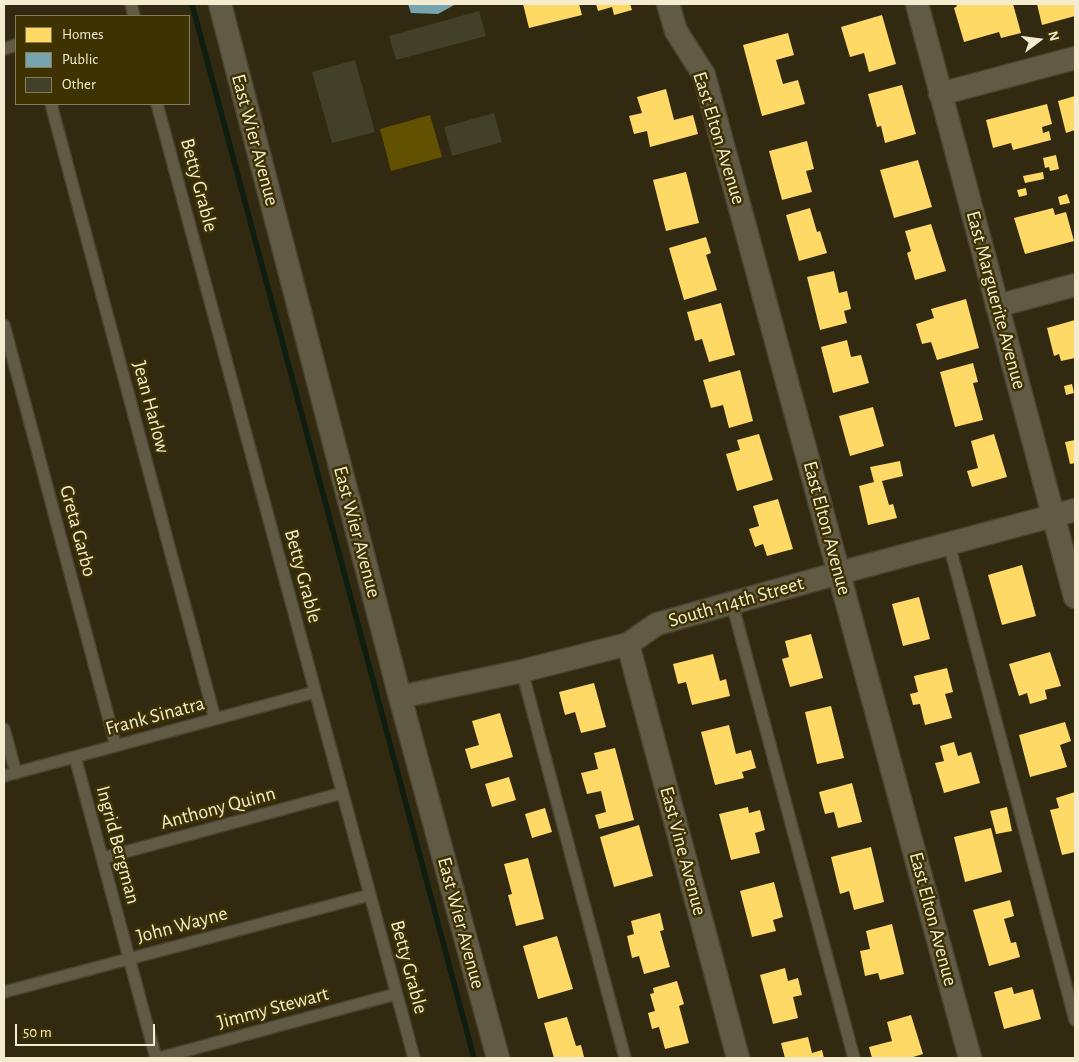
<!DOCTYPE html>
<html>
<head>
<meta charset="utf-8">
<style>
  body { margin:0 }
  #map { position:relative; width:1079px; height:1062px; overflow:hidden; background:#312a10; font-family:"Alegreya Sans",sans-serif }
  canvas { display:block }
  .frame { position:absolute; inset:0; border:5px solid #f5eccf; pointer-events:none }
  .legend { position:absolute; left:15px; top:15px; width:175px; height:90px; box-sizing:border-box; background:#3e3203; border:1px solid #877c55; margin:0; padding:6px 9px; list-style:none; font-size:15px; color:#f5eccf }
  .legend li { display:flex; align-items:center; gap:10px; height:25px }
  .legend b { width:25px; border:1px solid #877c55 }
  .north { position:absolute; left:1014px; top:15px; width:50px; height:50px; -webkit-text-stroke:4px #3e3203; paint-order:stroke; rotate:75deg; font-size:14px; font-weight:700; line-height:20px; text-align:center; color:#f5eccf }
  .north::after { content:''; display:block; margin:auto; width:18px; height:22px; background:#f5eccf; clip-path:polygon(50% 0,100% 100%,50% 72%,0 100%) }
  .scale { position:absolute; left:15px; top:1024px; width:140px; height:22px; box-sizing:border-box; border:2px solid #f5eccf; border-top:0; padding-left:6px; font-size:15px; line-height:18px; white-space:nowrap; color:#f5eccf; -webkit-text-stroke:4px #3e3203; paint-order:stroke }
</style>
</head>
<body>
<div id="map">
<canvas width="1079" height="1062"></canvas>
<div class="frame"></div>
<ul class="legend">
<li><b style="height:14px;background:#ffd966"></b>Homes</li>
<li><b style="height:14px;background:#76a5af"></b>Public</li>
<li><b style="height:14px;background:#424029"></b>Other</li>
</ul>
<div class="north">N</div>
<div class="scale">50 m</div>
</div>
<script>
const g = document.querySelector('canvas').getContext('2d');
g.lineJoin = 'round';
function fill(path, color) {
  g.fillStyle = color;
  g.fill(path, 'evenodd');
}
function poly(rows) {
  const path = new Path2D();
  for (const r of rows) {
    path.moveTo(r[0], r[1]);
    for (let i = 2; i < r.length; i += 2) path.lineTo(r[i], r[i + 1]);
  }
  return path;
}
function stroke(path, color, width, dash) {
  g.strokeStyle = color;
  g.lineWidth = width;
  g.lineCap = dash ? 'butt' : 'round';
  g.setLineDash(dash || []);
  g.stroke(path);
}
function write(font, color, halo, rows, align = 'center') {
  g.font = font + ' "Alegreya Sans",sans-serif';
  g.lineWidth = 5;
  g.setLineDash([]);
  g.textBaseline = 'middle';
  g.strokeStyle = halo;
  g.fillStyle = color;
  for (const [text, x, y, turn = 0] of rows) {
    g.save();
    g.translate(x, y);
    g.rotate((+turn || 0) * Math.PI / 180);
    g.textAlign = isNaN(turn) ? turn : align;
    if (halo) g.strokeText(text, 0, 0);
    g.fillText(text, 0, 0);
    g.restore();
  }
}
const green = poly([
  [430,115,442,157,391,171,380,129]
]);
const homes = poly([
  [523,4,579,4,582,15,529,28],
  [596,4,630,4,632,10,614,15,612,7,598,11],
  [956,4,1013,4,1021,33,1001,38,999,32,964,42,954,8,957,6],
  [1037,4,1075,4,1075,16,1042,25],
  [882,15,896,64,869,72,864,53,850,57,841,27],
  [788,33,794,55,776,60,783,84,798,80,805,104,762,116,743,45],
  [902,85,916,134,885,143,881,126,877,127,868,94],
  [666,89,674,120,693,115,698,134,650,147,647,131,634,134,629,116,642,113,637,97],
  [1075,96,1075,130,1066,133,1058,101],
  [1047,104,1052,124,1042,127,1043,133,1049,131,1051,140,1013,150,1011,143,993,148,986,120],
  [807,141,814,169,806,171,812,192,782,200,769,151],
  [1056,155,1059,169,1050,171,1049,167,1045,168,1043,158],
  [918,160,932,207,894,218,880,170],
  [686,172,699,223,666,231,653,180],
  [1043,172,1044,179,1025,183,1023,176],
  [1026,188,1027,195,1019,197,1017,190],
  [1067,194,1070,203,1060,205,1058,197],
  [810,208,817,232,820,231,827,253,799,261,786,215],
  [1053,208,1055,215,1066,212,1074,241,1025,254,1014,218],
  [931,224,946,271,915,280,907,253,911,251,905,231],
  [706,237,711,253,706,255,717,290,684,300,669,248],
  [834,271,839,293,847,291,851,309,844,311,847,323,820,330,807,277],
  [966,299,979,348,937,360,931,342,922,344,916,324,934,318,931,309],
  [721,303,735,355,709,362,702,339,695,341,687,312],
  [1075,320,1075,358,1061,361,1059,354,1054,356,1047,328],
  [847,340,851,357,861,355,869,383,833,393,821,347],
  [973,363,978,382,973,383,983,420,955,427,940,372],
  [740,370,753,421,729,428,723,405,711,408,703,380],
  [1072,384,1074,393,1066,395,1064,386],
  [873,407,884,446,850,456,839,416],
  [759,434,773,480,737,491,726,454,740,450,737,440],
  [994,434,1007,477,972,487,967,471,978,468,971,441],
  [1075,440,1075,463,1070,464,1065,442],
  [900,461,903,476,882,481,889,505,893,504,897,518,868,525,859,486,874,482,870,467],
  [778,499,793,549,767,556,763,544,755,547,749,529,759,526,753,506],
  [1022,565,1036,616,1002,625,988,575],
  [919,597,930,639,903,646,892,604],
  [811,634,823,678,790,687,782,659,789,657,785,641],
  [1050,652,1061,686,1045,690,1047,699,1030,704,1027,693,1019,696,1009,664],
  [713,654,720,681,726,679,730,696,692,705,686,682,678,684,673,664],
  [947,668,953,692,945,694,952,718,925,725,920,704,913,705,910,694,918,692,914,676],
  [594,683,606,727,581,733,575,712,565,715,559,692],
  [831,706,844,758,817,764,805,712],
  [500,713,513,757,471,769,465,749,479,745,472,721],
  [1065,722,1071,741,1060,745,1067,767,1030,777,1019,735],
  [729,725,736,754,751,750,756,768,742,772,744,778,715,785,701,732],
  [954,742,958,756,971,752,980,783,944,793,935,763,944,761,940,746],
  [615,748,634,820,599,829,595,815,606,812,601,791,587,794,581,773,598,769,594,753],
  [509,777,516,800,492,807,485,784],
  [852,783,862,822,838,828,834,812,825,814,819,792],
  [1075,792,1075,852,1062,855,1050,810,1059,808,1056,798],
  [748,807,749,813,760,810,765,830,755,833,760,853,731,860,719,814],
  [1007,807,1012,831,996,834,990,811],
  [545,808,552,832,532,838,525,814],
  [639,825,653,876,614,887,600,837],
  [991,828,1002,872,965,882,954,837],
  [871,847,884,902,854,910,849,891,840,894,831,857],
  [528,858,544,919,516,926,508,895,512,894,504,864],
  [774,882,783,917,773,920,776,931,752,937,740,891],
  [1010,900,1014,916,1004,919,1011,943,1016,942,1020,957,989,966,973,910],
  [660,913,664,930,660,931,670,967,644,974,639,956,632,958,627,936,634,934,631,921],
  [892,924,904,974,880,980,878,973,865,976,860,951,870,949,866,931],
  [557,936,573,989,538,999,523,946],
  [785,968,788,981,798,978,802,995,793,997,798,1018,773,1024,760,975],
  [677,981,684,1004,679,1006,689,1043,665,1049,659,1027,652,1029,648,1013,655,1011,650,994,654,993,653,988],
  [1012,987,1014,994,1033,989,1041,1019,1004,1029,994,992],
  [911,1015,923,1054,910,1058,872,1058,869,1047,892,1041,887,1022],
  [567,1017,576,1046,581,1045,584,1057,554,1058,544,1023],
  [808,1037,812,1053,822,1050,824,1058,785,1058,781,1043]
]);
const public = poly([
  [408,4,456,4,438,14,411,13]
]);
const stream = poly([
  [192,4,474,1058]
]);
const building = poly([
  [479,11,486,36,396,60,389,36],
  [355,60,375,132,332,143,312,72],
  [494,113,502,142,452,156,444,127]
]);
const lane = poly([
  [131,4,134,16],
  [4,49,16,45],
  [51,104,215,719],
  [157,104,414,1058],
  [4,325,116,746],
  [949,544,1075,1020],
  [732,603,854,1058],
  [522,671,625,1058],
  [4,729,16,773],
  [75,757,156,1058],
  [4,776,315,692],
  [103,858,342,793],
  [4,992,370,895],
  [159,1058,396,994]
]);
const street = poly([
  [220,4,400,697,498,1058],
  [668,4,676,31,704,75,970,1058],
  [917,4,1075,597],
  [940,94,1075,58],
  [997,306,1075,285],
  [628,644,738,1058],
  [400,697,522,671,628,644,657,624,839,573,1075,510]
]);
const streetNames = [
  ["East Elton Avenue",719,138,73],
  ["East Wier Avenue",255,140,75],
  ["Betty Grable",199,185,75],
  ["East Marguerite Avenue",996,300,75],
  ["Jean Harlow",151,407,75],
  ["East Elton Avenue",827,528,75],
  ["Greta Garbo",78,531,75],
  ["East Wier Avenue",357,532,75],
  ["Betty Grable",303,576,75],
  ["South 114th Street",736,602,-16],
  ["Frank Sinatra",155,716,-15],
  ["Anthony Quinn",218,808,-15],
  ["Ingrid Bergman",118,845,75],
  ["East Vine Avenue",683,851,75],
  ["East Elton Avenue",933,919,75],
  ["East Wier Avenue",461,923,75],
  ["John Wayne",182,925,-15],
  ["Betty Grable",409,967,75],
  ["Jimmy Stewart",273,1008,-15]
];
fill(green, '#635102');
fill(homes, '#ffd966');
fill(public, '#76a5af');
stroke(stream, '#0e1d10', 5.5);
fill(building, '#424029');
stroke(lane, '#494330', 14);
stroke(street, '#494330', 25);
stroke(lane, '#615b46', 11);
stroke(street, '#615b46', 22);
write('20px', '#f5eccf', '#3e3203', streetNames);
</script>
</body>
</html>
